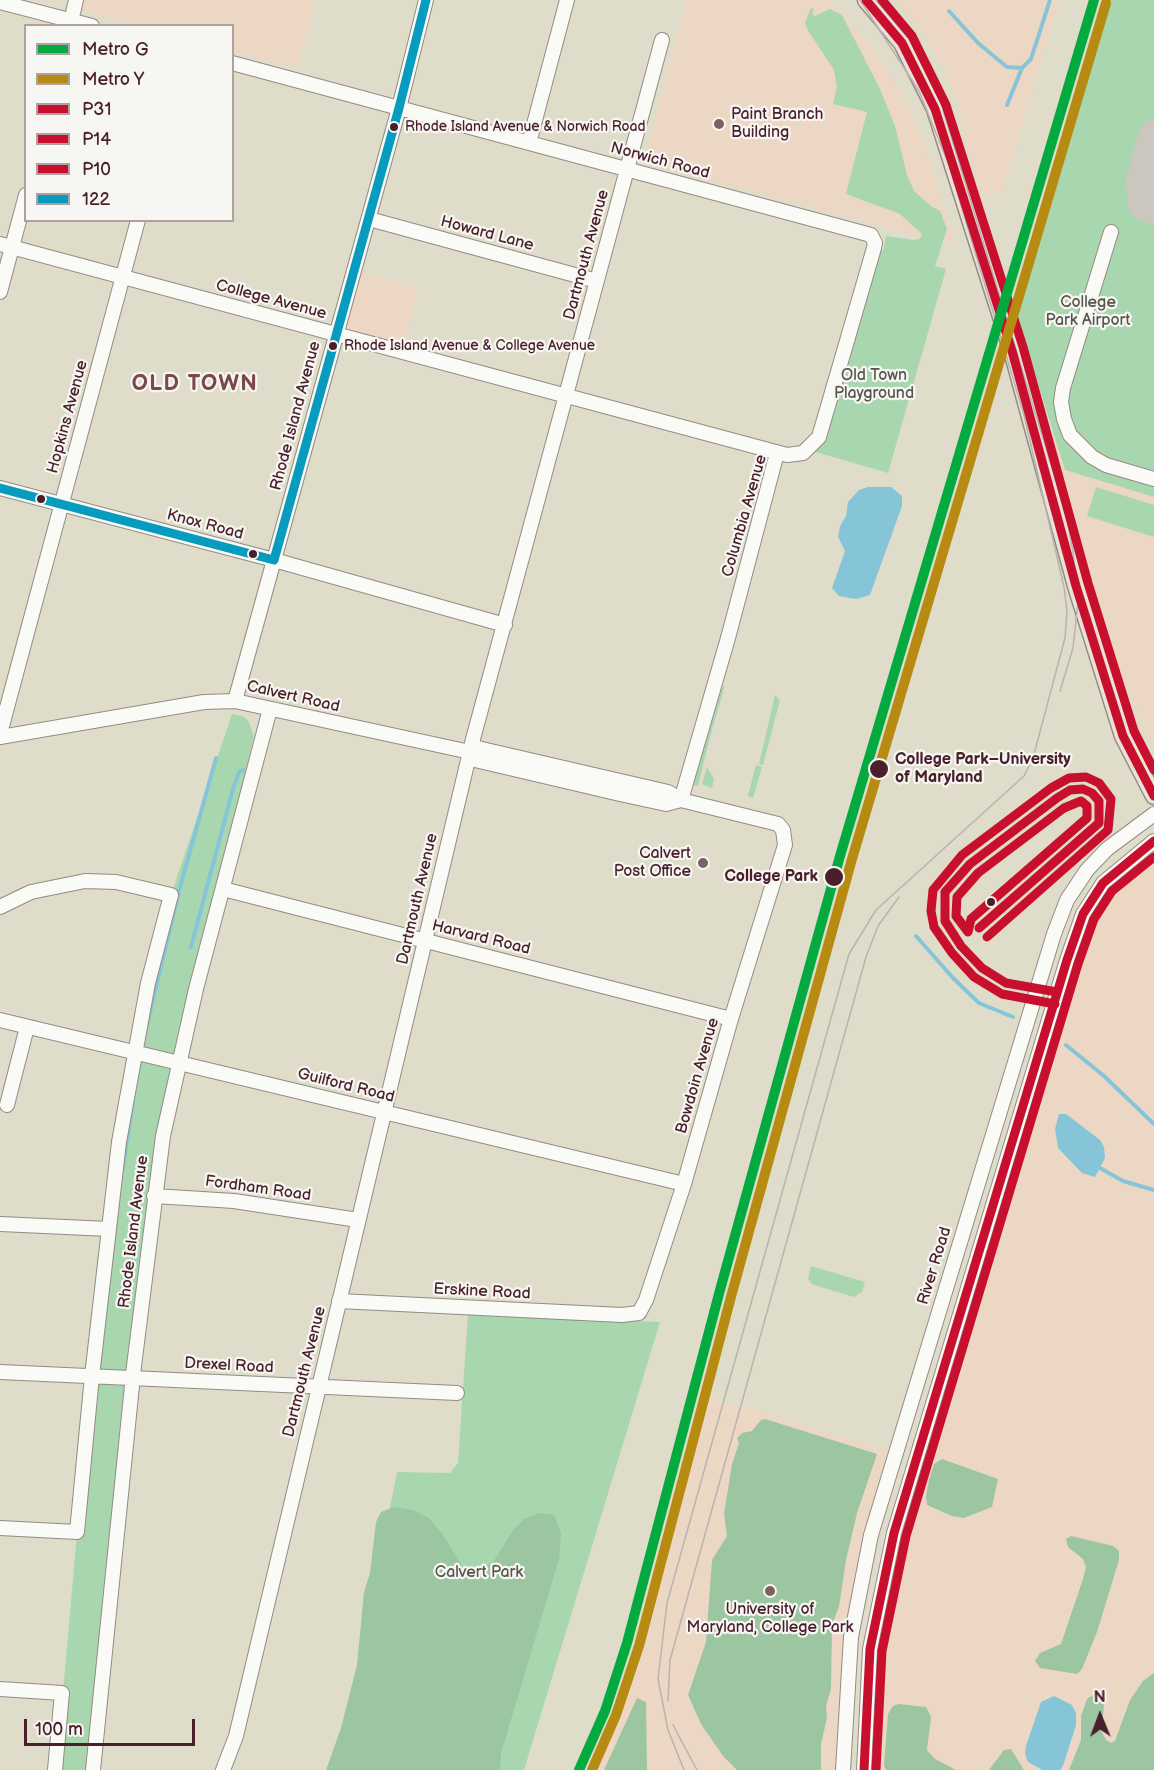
<!DOCTYPE html>
<html>
<head>
<meta charset="utf-8">
<style>
  body { margin:0 }
  #map { position:relative; width:1154px; height:1770px; overflow:hidden; background:#e0dcca; font-family:"Balsamiq Sans",sans-serif }
  canvas { display:block }
  .legend { position:absolute; left:24px; top:24px; width:210px; height:198px; box-sizing:border-box; background:#f6f6f2; border:2px solid #b1a0a2; margin:0; padding:8px 10px; list-style:none; font-size:18px; color:#4a1f2b }
  .legend li { display:flex; align-items:center; gap:12px; height:30px }
  .legend b { width:30px; border:2px solid #b1a0a2 }
  .north { position:absolute; left:1070px; top:1686px; width:60px; height:60px; -webkit-text-stroke:4px #f6f6f2; paint-order:stroke; rotate:359deg; font-size:16px; font-weight:700; line-height:24px; text-align:center; color:#4a1f2b }
  .north::after { content:''; display:block; margin:auto; width:21px; height:27px; background:#4a1f2b; clip-path:polygon(50% 0,100% 100%,50% 72%,0 100%) }
  .scale { position:absolute; left:24px; top:1719px; width:171px; height:27px; box-sizing:border-box; border:3px solid #4a1f2b; border-top:0; padding-left:8px; font-size:18px; line-height:21px; white-space:nowrap; color:#4a1f2b; -webkit-text-stroke:4px #f6f6f2; paint-order:stroke }
</style>
</head>
<body>
<div id="map">
<canvas width="1154" height="1770"></canvas>
<ul class="legend">
<li><b style="height:8px;background:#04aa3f"></b>Metro G</li>
<li><b style="height:8px;background:#b78a11"></b>Metro Y</li>
<li><b style="height:8px;background:#c8102e"></b>P31</li>
<li><b style="height:8px;background:#c8102e"></b>P14</li>
<li><b style="height:8px;background:#c8102e"></b>P10</li>
<li><b style="height:8px;background:#079bbe"></b>122</li>
</ul>
<div class="north">N</div>
<div class="scale">100 m</div>
</div>
<script>
const g = document.querySelector('canvas').getContext('2d');
g.lineJoin = 'round';
function fill(path, color) {
  g.fillStyle = color;
  g.fill(path, 'evenodd');
}
function poly(rows) {
  const path = new Path2D();
  for (const r of rows) {
    path.moveTo(r[0], r[1]);
    for (let i = 2; i < r.length; i += 2) path.lineTo(r[i], r[i + 1]);
  }
  return path;
}
function stroke(path, color, width, dash) {
  g.strokeStyle = color;
  g.lineWidth = width;
  g.lineCap = dash ? 'butt' : 'round';
  g.setLineDash(dash || []);
  g.stroke(path);
}
function write(font, color, halo, rows, align = 'center') {
  g.font = font + ' "Balsamiq Sans",sans-serif';
  g.lineWidth = 4.5;
  g.setLineDash([]);
  g.textBaseline = 'middle';
  g.strokeStyle = halo;
  g.fillStyle = color;
  for (const [text, x, y, turn = 0] of rows) {
    g.save();
    g.translate(x, y);
    g.rotate((+turn || 0) * Math.PI / 180);
    g.textAlign = isNaN(turn) ? turn : align;
    if (halo) g.strokeText(text, 0, 0);
    g.fillText(text, 0, 0);
    g.restore();
  }
}
const built = poly([
  [86,0,316,0,297,68,233,51,232,26,139,25,83,10],
  [687,0,830,0,875,51,902,94,923,139,956,246,644,162],
  [896,0,1060,0,1002,192,989,196,985,191,982,199,963,131,966,129,944,67,916,24],
  [355,270,419,289,400,353,336,334],
  [1063,438,1154,486,1154,747,1135,708,1110,643,1055,452,1054,440],
  [1154,854,1154,1770,875,1770,875,1732,888,1590,908,1509,1080,943,1100,900,1115,880,1134,864],
  [710,1398,891,1451,846,1634,840,1695,839,1770,590,1770,612,1724,640,1640]
]);
const green = poly([
  [1110,0,1154,0,1154,497,1065,470,1016,313,1072,117],
  [811,8,814,9,812,14,815,16,830,9,842,15,880,89,895,126,907,175,914,191,932,207,940,211,947,229,935,266,946,269,888,473,809,450,874,248,883,251,886,236,914,240,920,239,922,234,900,214,846,194,867,112,833,104,837,87,834,70,809,32,805,23],
  [1096,487,1154,505,1154,537,1087,516],
  [725,685,709,741,698,786,694,785,696,773,718,692],
  [775,695,780,700,763,765,759,764],
  [232,714,243,716,249,722,254,736,166,1103,94,1770,56,1770,91,1377,114,1191,171,895],
  [756,765,762,767,753,798,748,796],
  [707,767,714,779,712,788,702,784],
  [811,1266,865,1282,862,1292,854,1297,811,1284,808,1278],
  [468,1314,660,1322,524,1770,335,1770,341,1756,397,1472,450,1473,458,1463]
]);
const forest = poly([
  [765,1419,877,1454,857,1513,846,1560,839,1607,832,1624,831,1690,826,1705,827,1718,821,1744,821,1770,737,1770,723,1756,701,1724,688,1695,706,1642,712,1560,727,1536,724,1514,732,1464,739,1443,737,1438,742,1433,752,1431,761,1420],
  [942,1459,998,1479,992,1507,964,1518,952,1516,927,1505,926,1496,929,1480,934,1464],
  [394,1507,413,1510,429,1518,444,1536,463,1568,473,1572,482,1570,493,1562,514,1529,524,1519,539,1513,554,1515,561,1533,559,1559,501,1753,500,1770,326,1770,341,1728,357,1665,364,1592,370,1573,376,1522,381,1512],
  [1071,1536,1113,1546,1119,1551,1119,1560,1097,1632,1082,1669,1077,1674,1040,1668,1035,1661,1040,1653,1061,1644,1083,1579,1086,1567,1083,1559,1068,1547,1066,1539],
  [1154,1673,1154,1770,1069,1770,1081,1740,1081,1716,1087,1699,1094,1694,1100,1696,1104,1704,1102,1732,1106,1740,1111,1743,1115,1741,1130,1700,1143,1681],
  [637,1698,646,1702,647,1770,604,1770],
  [899,1704,926,1707,931,1717,927,1750,935,1759,956,1770,886,1770,884,1766,888,1714,893,1706],
  [1011,1749,1024,1770,989,1770,1004,1750]
]);
const water = poly([
  [868,487,891,487,902,496,902,506,870,595,856,599,839,596,832,588,845,551,838,537,840,526,846,516,848,502,859,490],
  [1059,1114,1066,1114,1100,1140,1104,1147,1105,1158,1095,1177,1082,1173,1058,1148,1055,1129],
  [1054,1696,1072,1705,1076,1713,1076,1725,1063,1766,1060,1770,1042,1770,1028,1762,1025,1754,1026,1746,1041,1702]
]);
const stream = poly([
  [949,11,978,43,1007,67,1022,68,1031,59,1050,0],
  [1007,105,1022,68],
  [916,936,953,978,979,1003,1013,1017],
  [191,947,233,789,239,772,243,770],
  [144,1037,179,891,216,758],
  [1066,1045,1104,1076,1154,1124],
  [123,1168,133,1101],
  [1100,1168,1123,1181,1154,1190]
]);
const taxiway = poly([
  [1154,136,1142,179,1143,202,1154,210]
]);
const minor = poly([
  [0,2,92,26],
  [70,26,76,0],
  [529,143,567,0],
  [369,219,597,281],
  [1111,232,1063,388,1061,402,1064,419,1070,435,1092,457,1106,465,1154,479],
  [0,244,787,455,803,453,819,437,874,248,875,243,871,235,232,63],
  [0,292,26,195],
  [0,488,274,560,505,625],
  [235,701,399,108,426,0],
  [2,726,138,220],
  [0,737,204,702,235,701,470,752,478,748,486,750,668,792,681,800,778,824,783,830,785,845,731,1019,684,1184,646,1300,639,1313,622,1315,339,1301],
  [470,752,475,760,620,794,666,804,681,800],
  [681,800,728,638,777,453],
  [223,889,731,1019],
  [0,907,31,892,85,881,116,882,171,895,148,983,119,1142,92,1376,77,1532,0,1528],
  [0,1020,684,1184],
  [7,1105,27,1027],
  [154,1196,234,1201,358,1220],
  [0,1224,109,1229],
  [0,1372,457,1393],
  [0,1689,62,1693,55,1770],
  [93,1770,134,1366,163,1136,196,989,270,709],
  [223,1770,236,1736,473,739,662,40],
  [843,1770,851,1637,871,1535,1054,934,1067,900,1087,870,1107,849,1154,814],
  [864,1770,870,1649,894,1533,1067,960,1083,914,1103,883,1154,841]
]);
const major = poly([
  [866,0,902,43,935,109,1012,351,1076,586,1123,736,1154,796]
]);
const tram = poly([
  [876,0,910,40,941,103,1066,514,1073,552,1078,602,1073,648,1060,691],
  [668,1701,670,1660,866,957,878,926,899,897],
  [673,1725,697,1770],
  [684,1770,668,1730,658,1679,667,1603,849,954,876,910,1024,776,1033,758,1065,638,1067,611,1064,587,1024,415,949,165,919,91,860,0]
]);
const bus1 = poly([
  [866,0,902,43,935,109,1012,351,1076,586,1123,736,1154,796],
  [979,928,1099,823,1099,801,1092,793,1083,789,1070,790,1057,798,970,864,945,892,945,921,961,946,982,968,1006,983,1057,992],
  [864,1770,870,1649,894,1533,1067,960,1083,914,1103,883,1154,841]
]);
const bus2 = poly([
  [987,937,1108,830,1111,799,1099,783,1086,777,1069,778,1051,788,962,855,933,890,931,911,934,927,952,953,974,977,1002,994,1055,1004],
  [876,1770,882,1651,906,1536,1078,964,1094,919,1112,891,1154,857]
]);
const bus3 = poly([
  [882,0,912,36,946,105,1023,347,1088,583,1134,731,1154,770],
  [1081,801,1087,806,1087,818,971,919,968,932,956,916,957,897,978,873,1064,808,1081,801]
]);
const bus4 = poly([
  [0,488,274,560,399,108,426,0]
]);
const metro1 = poly([
  [579,1770,605,1711,627,1643,720,1290,840,856,1094,0]
]);
const metro2 = poly([
  [592,1770,616,1715,639,1646,732,1293,852,859,1106,3]
]);
const markers = [
  [719,124,6,"#7e6163"],
  [394,127,5,"#4a1f2b"],
  [333,346,5,"#4a1f2b"],
  [41,499,5,"#4a1f2b"],
  [253,554,5,"#4a1f2b"],
  [879,769,10,"#4a1f2b"],
  [703,863,6,"#7e6163"],
  [834,877,10,"#4a1f2b"],
  [991,902,5,"#4a1f2b"],
  [770,1591,6,"#7e6163"]
];
const busNames = [
  ["Rhode Island Avenue & Norwich Road",405,127],
  ["Rhode Island Avenue & College Avenue",344,346]
];
const poiNames = [
  ["Paint Branch",731,115],
  ["Building",731,133],
  ["Calvert",691,854,"right"],
  ["Post Office",691,872,"right"],
  ["University of",770,1610,"center"],
  ["Maryland, College Park",770,1628,"center"]
];
const streetNames = [
  ["Norwich Road",660,161,15],
  ["Howard Lane",487,234,15],
  ["Dartmouth Avenue",587,255,-75],
  ["College Avenue",271,300,15],
  ["Rhode Island Avenue",296,416,-75],
  ["Hopkins Avenue",68,417,-75],
  ["Columbia Avenue",745,516,-74],
  ["Knox Road",205,525,15],
  ["Calvert Road",293,697,13],
  ["Dartmouth Avenue",418,899,-77],
  ["Harvard Road",481,938,14],
  ["Bowdoin Avenue",698,1076,-74],
  ["Guilford Road",346,1086,14],
  ["Fordham Road",258,1189,8],
  ["Rhode Island Avenue",134,1232,-83],
  ["River Road",935,1266,-73],
  ["Erskine Road",482,1292,3],
  ["Drexel Road",229,1366,3],
  ["Dartmouth Avenue",305,1372,-76]
];
const parkNames = [
  ["College",1088,303],
  ["Park Airport",1088,321],
  ["Old Town",874,376],
  ["Playground",874,394],
  ["Calvert Park",479,1573]
];
const stopNames = [
  ["College Park–University",895,760],
  ["of Maryland",895,778],
  ["College Park",818,877,"right"]
];
const districtNames = [
  ["OLD TOWN",195,384]
];
fill(built, '#ecd7c5');
fill(green, '#a8d6ae');
fill(forest, '#9bc6a1');
fill(water, '#86c5d8');
stroke(stream, '#86c5d8', 4);
stroke(taxiway, '#ccc7be', 32);
stroke(minor, '#948b84', 16);
stroke(major, '#948b84', 19);
stroke(minor, '#fafaf7', 14);
stroke(major, '#eae2d6', 16);
stroke(tram, '#b8b2b1', 1.5);
stroke(bus1, '#c8102e', 9);
stroke(bus2, '#c8102e', 9);
stroke(bus3, '#c8102e', 9);
stroke(bus4, '#079bbe', 9);
stroke(metro1, '#04aa3f', 10);
stroke(metro2, '#b78a11', 10);
for (const [x, y, r, color] of markers) {
  const dot = new Path2D();
  dot.arc(x, y, r, 0, 2 * Math.PI);
  g.fillStyle = color;
  g.fill(dot);
  stroke(dot, '#f6f6f2', 2);
}
write('14px', '#4a1f2b', '#f6f6f2', busNames, 'left');
write('16px', '#4a1f2b', '#f6f6f2', poiNames, 'left');
write('16px', '#4a1f2b', '#f6f6f2', streetNames);
write('16px', '#58554c', '#f6f6f2', parkNames);
write('bold 16px', '#4a1f2b', '#f6f6f2', stopNames, 'left');
g.letterSpacing = '1.5px';
write('bold 22px', '#7d4849', '#f6f6f2', districtNames);
g.letterSpacing = '0px';
</script>
</body>
</html>
